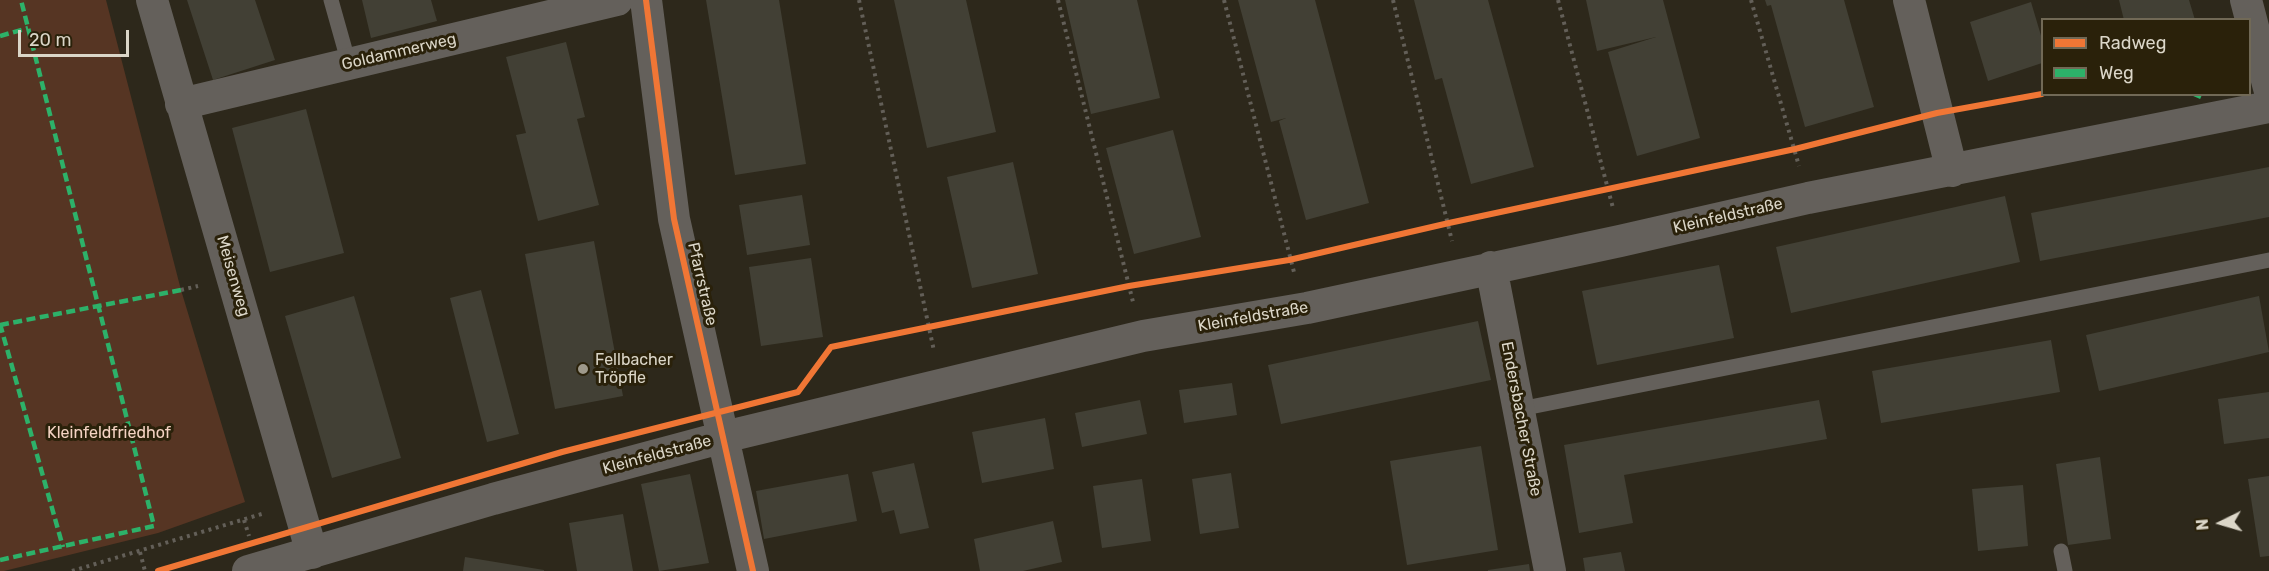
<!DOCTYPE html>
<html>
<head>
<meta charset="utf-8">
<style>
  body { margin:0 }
  #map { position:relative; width:2269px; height:571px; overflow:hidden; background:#2d281b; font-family:Rubik,sans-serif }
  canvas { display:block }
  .legend { position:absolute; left:2041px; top:18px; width:210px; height:78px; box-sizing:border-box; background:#2a210a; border:2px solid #716956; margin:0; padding:8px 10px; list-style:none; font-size:18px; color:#dbd6c8 }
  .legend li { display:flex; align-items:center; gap:12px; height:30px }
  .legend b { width:30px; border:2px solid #716956 }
  .north { position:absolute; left:2191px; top:493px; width:60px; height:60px; -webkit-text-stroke:4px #2a210a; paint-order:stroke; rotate:265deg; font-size:16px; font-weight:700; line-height:24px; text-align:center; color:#dbd6c8 }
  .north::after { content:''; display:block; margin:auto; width:21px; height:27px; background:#dbd6c8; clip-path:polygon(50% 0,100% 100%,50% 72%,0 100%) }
  .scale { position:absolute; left:18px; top:30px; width:111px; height:27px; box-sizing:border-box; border:3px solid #dbd6c8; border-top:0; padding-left:8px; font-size:18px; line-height:21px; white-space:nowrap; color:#dbd6c8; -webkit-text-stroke:4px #2a210a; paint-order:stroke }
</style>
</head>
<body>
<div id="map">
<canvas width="2269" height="571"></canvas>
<ul class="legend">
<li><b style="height:8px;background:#f07635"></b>Radweg</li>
<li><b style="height:8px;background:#2db169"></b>Weg</li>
</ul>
<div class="north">N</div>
<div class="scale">20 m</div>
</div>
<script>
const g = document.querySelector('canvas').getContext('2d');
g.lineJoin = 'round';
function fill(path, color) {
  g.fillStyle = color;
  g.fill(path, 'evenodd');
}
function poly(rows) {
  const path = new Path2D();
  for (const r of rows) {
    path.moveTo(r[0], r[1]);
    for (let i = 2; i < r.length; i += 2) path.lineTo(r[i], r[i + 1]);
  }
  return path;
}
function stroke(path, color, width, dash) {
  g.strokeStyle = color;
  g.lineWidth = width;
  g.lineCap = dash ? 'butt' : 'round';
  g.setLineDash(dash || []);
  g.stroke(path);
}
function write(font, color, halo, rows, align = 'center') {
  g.font = font + ' Rubik,sans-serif';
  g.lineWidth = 6;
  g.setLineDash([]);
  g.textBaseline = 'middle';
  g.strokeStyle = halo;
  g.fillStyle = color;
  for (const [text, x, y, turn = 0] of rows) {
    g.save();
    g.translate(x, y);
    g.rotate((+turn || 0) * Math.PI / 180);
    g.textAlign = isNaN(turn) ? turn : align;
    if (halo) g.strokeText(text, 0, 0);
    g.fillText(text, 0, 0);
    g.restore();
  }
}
const green = poly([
  [0,0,106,0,181,290,245,502,158,533,4,571,0,571]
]);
const building = poly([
  [187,0,255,0,275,60,213,80],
  [362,0,431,0,437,21,371,38],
  [706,0,779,0,806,164,735,175],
  [894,0,966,0,996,132,927,148],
  [1065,0,1137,0,1160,98,1091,114],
  [1238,0,1315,0,1369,203,1306,220,1279,121,1286,118,1271,122],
  [1414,0,1488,0,1534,167,1471,184,1442,78,1435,80],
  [1586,0,1663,0,1700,138,1637,156,1608,52,1656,37,1597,51],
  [1765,0,1844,0,1874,107,1805,127,1771,5,1767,6],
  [2119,0,2189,0,2195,20,2124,20],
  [2031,2,2042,39,2042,63,1988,81,1970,22],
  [566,42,585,117,577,119,599,205,538,221,516,135,526,133,506,57],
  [306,109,344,253,270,272,232,128],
  [1173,130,1201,237,1134,254,1106,148],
  [1013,162,1038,274,972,288,947,177],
  [2269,167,2269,217,2040,261,2031,213],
  [802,195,810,245,747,255,739,205],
  [2005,196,2020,262,1791,313,1776,247],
  [594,241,623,396,555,409,525,254],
  [811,258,823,337,761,346,749,267],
  [1719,265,1734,338,1597,365,1582,291],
  [481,290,519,434,487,442,450,298],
  [354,296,401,458,332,478,285,316],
  [2259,296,2269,352,2099,391,2086,335],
  [1478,321,1491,380,1281,424,1268,365],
  [2051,340,2060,392,1881,423,1872,371],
  [1232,383,1237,415,1184,423,1179,390],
  [2269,392,2269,438,2224,444,2218,399],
  [1140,400,1147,434,1082,447,1075,413],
  [1819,400,1827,439,1624,475,1633,523,1579,533,1564,445],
  [1045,418,1054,469,982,483,972,432],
  [1481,446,1498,550,1407,565,1390,461],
  [2100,457,2111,539,2068,545,2056,464],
  [914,463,929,528,900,534,894,510,882,513,872,472],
  [1231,473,1239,528,1200,534,1192,479],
  [690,474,709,563,659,571,641,484],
  [848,474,857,521,764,539,756,491],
  [2269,476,2269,556,2260,557,2248,479],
  [1142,479,1151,541,1102,548,1093,486],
  [2023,485,2028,546,1978,551,1972,489],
  [623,514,633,571,577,571,569,523],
  [1053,521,1062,562,1023,571,980,571,974,539],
  [1621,552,1625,571,1585,571,1583,558],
  [465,557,544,570,544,571,463,571],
  [1529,564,1530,571,1488,571,1488,570]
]);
const path = poly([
  [859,0,934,351],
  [1058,0,1133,302],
  [1224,0,1295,276],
  [1393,0,1452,241],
  [1558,0,1613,208],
  [1751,0,1799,166],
  [181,290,198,286],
  [244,520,249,536],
  [140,552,145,571],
  [72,571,265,513]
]);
const service = poly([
  [331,0,349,64],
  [1520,409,2269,260],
  [2061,551,2065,571]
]);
const minor = poly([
  [152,0,312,553],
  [646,0,674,219,753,571],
  [1909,0,1952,171],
  [2246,0,2269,88],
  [181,104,617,0],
  [1491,267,1550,571],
  [248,571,493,499,724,437,1143,336,1307,308,1620,241,1808,198,2269,107]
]);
const quiet = poly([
  [0,36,28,28],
  [2194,94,2201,97],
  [0,324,63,547],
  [0,325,181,290],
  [0,560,154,526,21,0]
]);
const cycleway = poly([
  [646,0,674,219,753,571],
  [158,571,562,452,798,392,831,347,1129,286,1289,260,1449,223,1795,149,1937,113,2042,94]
]);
const markers = [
  [583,369,6,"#9e998b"]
];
const streetNames = [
  ["Goldammerweg",399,52,-13],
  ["Kleinfeldstraße",1728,216,-13],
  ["Meisenweg",233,276,74],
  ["Pfarrstraße",702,284,77],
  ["Kleinfeldstraße",1253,317,-10],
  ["Endersbacher Straße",1521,419,79],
  ["Kleinfeldstraße",657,455,-15]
];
const poiNames = [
  ["Fellbacher",595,360],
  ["Tröpfle",595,378]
];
const parkNames = [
  ["Kleinfeldfriedhof",109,433]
];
fill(green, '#563523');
fill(building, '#424035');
stroke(path, '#635f58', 4, [3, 4.5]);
stroke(service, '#64605b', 15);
stroke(minor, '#64605b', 32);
stroke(quiet, '#2db169', 4.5, [9, 4.5]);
stroke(cycleway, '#f07635', 6);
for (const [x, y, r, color] of markers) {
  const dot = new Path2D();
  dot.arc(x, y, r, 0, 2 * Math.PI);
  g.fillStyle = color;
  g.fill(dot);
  stroke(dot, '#2a210a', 2);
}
write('16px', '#dbd6c8', '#2a210a', streetNames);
write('16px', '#dbd6c8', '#2a210a', poiNames, 'left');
write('16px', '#f4d3c3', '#2a210a', parkNames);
</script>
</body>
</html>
